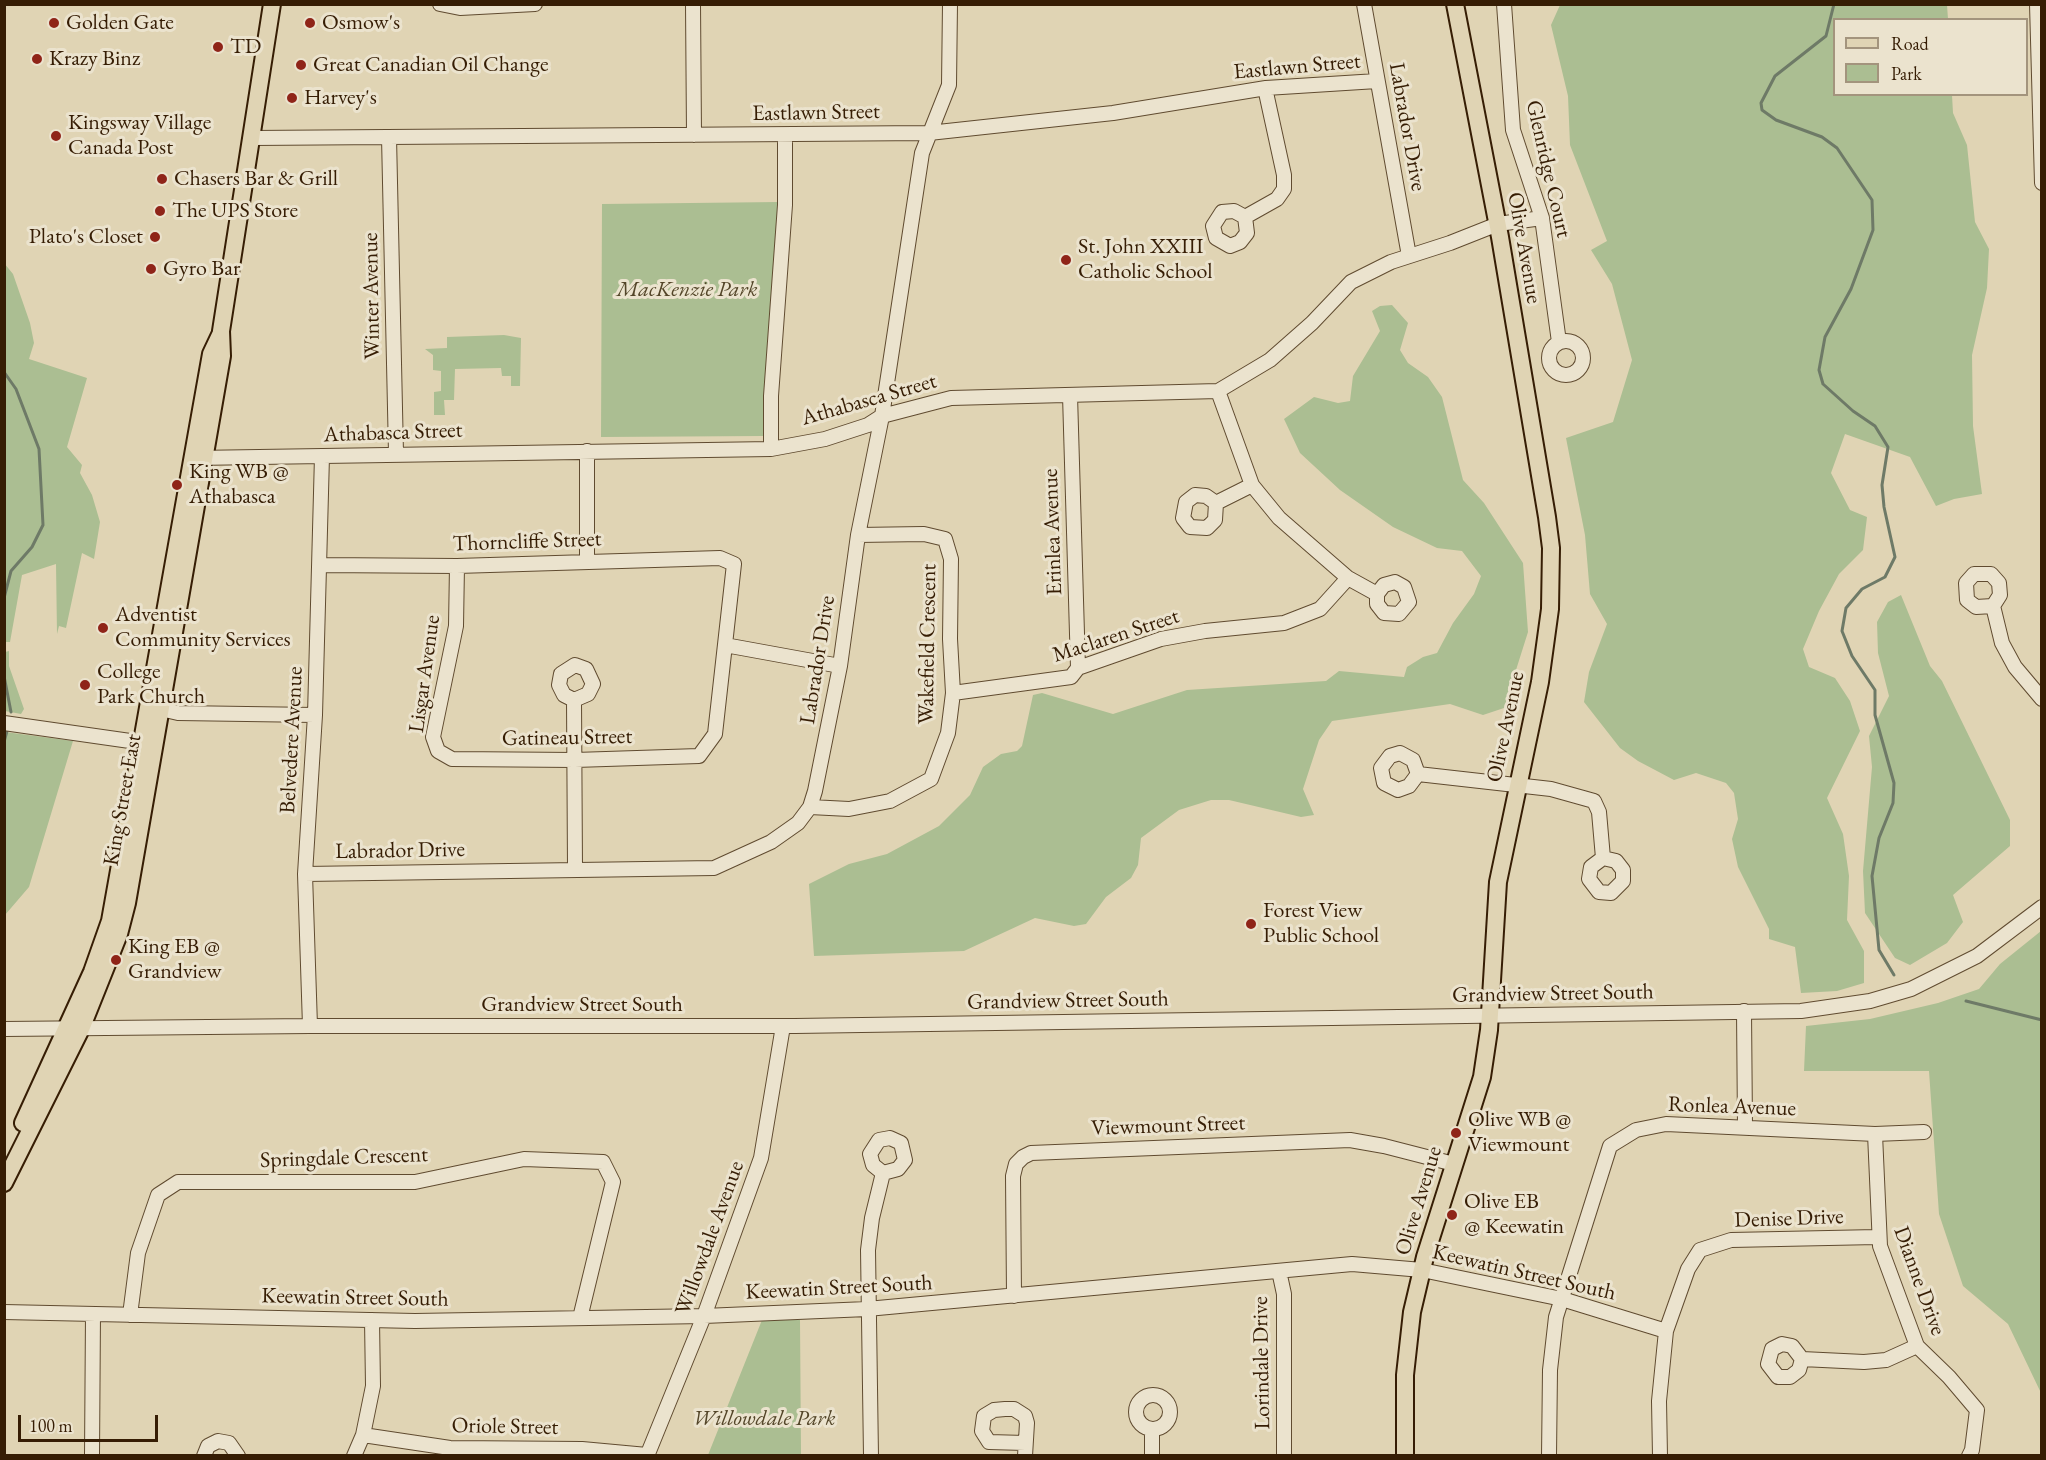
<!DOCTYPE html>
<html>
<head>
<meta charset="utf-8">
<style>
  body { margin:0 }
  #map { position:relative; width:2046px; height:1460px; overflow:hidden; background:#e0d4b4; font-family:"EB Garamond",serif }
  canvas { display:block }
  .frame { position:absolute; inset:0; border:6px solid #361d04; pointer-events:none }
  .legend { position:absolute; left:1833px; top:18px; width:195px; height:78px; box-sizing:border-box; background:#ebe3ce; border:2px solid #a3947d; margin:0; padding:8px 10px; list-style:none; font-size:18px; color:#361d04 }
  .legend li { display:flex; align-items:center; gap:12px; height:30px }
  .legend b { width:30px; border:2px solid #a3947d }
  .scale { position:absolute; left:18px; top:1415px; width:140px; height:27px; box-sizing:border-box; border:3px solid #361d04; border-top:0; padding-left:8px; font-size:18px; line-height:21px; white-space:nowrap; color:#361d04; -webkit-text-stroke:4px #ebe3ce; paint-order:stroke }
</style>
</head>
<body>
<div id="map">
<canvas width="2046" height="1460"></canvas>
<div class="frame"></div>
<ul class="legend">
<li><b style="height:8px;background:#e0d4b4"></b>Road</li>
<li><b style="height:16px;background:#abbe92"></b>Park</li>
</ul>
<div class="scale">100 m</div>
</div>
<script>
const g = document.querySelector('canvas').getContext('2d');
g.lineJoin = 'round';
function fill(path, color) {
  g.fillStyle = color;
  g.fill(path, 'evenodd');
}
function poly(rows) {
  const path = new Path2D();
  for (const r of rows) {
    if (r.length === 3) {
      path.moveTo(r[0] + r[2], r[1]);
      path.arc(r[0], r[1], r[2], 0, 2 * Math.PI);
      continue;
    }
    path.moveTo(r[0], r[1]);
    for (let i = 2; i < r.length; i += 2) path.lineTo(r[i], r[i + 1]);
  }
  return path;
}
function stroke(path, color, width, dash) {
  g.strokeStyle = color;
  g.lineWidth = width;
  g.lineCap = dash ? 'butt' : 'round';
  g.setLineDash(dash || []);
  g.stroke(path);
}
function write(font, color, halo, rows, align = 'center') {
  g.font = font + ' "EB Garamond",serif';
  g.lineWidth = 6;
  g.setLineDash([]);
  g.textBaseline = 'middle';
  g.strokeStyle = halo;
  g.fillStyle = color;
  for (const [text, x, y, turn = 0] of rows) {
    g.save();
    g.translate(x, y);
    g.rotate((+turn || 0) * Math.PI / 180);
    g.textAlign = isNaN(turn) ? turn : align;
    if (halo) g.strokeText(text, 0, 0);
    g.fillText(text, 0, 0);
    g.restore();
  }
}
const green = poly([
  [1560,5,1947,5,1948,19,1834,20,1834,94,1952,95,1953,113,1967,145,1975,222,1989,249,1987,288,1972,355,1973,426,1982,494,1954,499,1936,506,1910,457,1845,434,1831,473,1850,510,1867,517,1863,550,1839,574,1819,611,1803,649,1809,667,1835,678,1850,701,1860,731,1827,798,1843,834,1849,876,1847,920,1864,951,1864,983,1837,991,1801,993,1795,947,1769,939,1769,929,1738,867,1732,839,1738,819,1734,793,1726,783,1696,773,1674,780,1638,761,1620,748,1584,702,1589,672,1607,624,1590,594,1585,535,1566,438,1613,422,1632,360,1612,284,1591,250,1607,241,1570,145,1568,96,1551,25],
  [779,202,763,436,601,437,602,204],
  [4,263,13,274,30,323,34,343,29,359,87,378,67,447,82,465,80,473,92,495,100,522,94,559,82,553,66,628,59,626,57,634,56,564,22,575,10,642,5,642],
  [1392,305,1408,323,1400,350,1408,363,1428,377,1442,397,1463,480,1484,503,1523,563,1528,632,1504,708,1483,715,1450,704,1332,721,1319,740,1303,789,1314,815,1301,817,1229,800,1211,800,1179,810,1141,838,1138,865,1131,878,1106,897,1086,924,1074,926,1035,918,964,951,814,956,809,884,849,864,887,854,939,826,970,795,983,767,1001,754,1017,751,1022,746,1033,695,1042,693,1113,714,1187,690,1326,681,1339,671,1404,677,1407,667,1423,657,1437,653,1453,623,1474,594,1481,576,1462,551,1437,548,1393,527,1340,490,1300,453,1284,419,1314,397,1338,403,1350,401,1353,376,1380,331,1372,311,1380,306],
  [504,335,521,338,520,386,511,386,511,376,502,376,501,368,455,369,454,400,444,400,445,415,434,415,434,392,441,391,441,371,433,370,433,355,425,349,447,348,447,337],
  [1901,595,1930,666,1942,681,2010,820,2010,846,1953,895,1963,922,1947,943,1910,965,1895,958,1865,913,1863,871,1872,767,1869,736,1889,696,1878,653,1877,622,1888,602],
  [9,651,9,666,24,709,21,714,5,711,5,652],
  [5,732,73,741,29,887,5,915],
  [2041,931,2041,1393,2008,1324,1963,1286,1939,1214,1929,1071,1804,1071,1806,1026,1870,1019,1938,1003,1979,989,2000,964],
  [762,1320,800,1320,801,1455,708,1455]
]);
const stream = poly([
  [1834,4,1826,36,1775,76,1761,103,1762,110,1776,120,1822,137,1837,148,1872,200,1873,230,1851,289,1825,337,1819,370,1823,384,1853,411,1875,426,1888,447,1882,485,1884,507,1895,557,1885,577,1862,589,1846,608,1842,631,1852,656,1875,690,1875,715,1894,783,1893,803,1879,838,1872,876,1879,950,1894,975],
  [4,372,16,389,39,449,43,525,32,547,11,571,4,598],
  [4,676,11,712],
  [4,742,7,731],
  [4,793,4,795],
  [1966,1001,2042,1020]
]);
const minor = poly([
  [440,4,460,8,535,4],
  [693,4,694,135],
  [1364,4,1409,256],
  [1504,4,1513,130,1542,218,1559,342],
  [2037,4,2042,183],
  [389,137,396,453],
  [252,138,929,133,1113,113,1266,88,1377,81],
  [1245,217,1234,211,1222,212,1213,226,1216,238,1230,246,1240,242,1247,233,1245,217,1277,199,1284,189,1284,175,1265,88],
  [1566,358,17],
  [1218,391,1252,485,1279,518,1348,578,1377,594,1377,604,1384,613,1399,614,1409,602,1404,587,1395,582,1384,585,1377,594],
  [1070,395,1078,668],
  [771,449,771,396,785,205,785,135],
  [587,451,587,560],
  [195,458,771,449,825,439,868,425,882,416,951,398,1218,391,1270,360,1312,323,1351,282,1391,262,1450,243,1498,224,1542,218],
  [1216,503,1206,496,1195,495,1186,502,1183,518,1190,527,1207,528,1215,520,1216,503,1252,485],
  [320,565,457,566,720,558,734,564,715,734,699,756,575,760,452,759,438,751,433,737,456,626,457,566],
  [1993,606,1976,607,1967,600,1966,583,1974,574,1991,574,1999,583,2000,595,1993,606,2002,643,2015,667,2042,699],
  [725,645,840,666],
  [953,693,1071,677,1078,668,1161,639,1205,631,1284,623,1320,609,1348,578],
  [574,700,588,694,593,684,586,669,575,665,561,674,559,685,564,695,574,700,575,868],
  [152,707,178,713,315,715],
  [4,723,151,744],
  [1418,774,1413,760,1400,753,1390,756,1381,768,1384,783,1398,790,1409,786,1418,774,1551,789,1594,801,1599,812,1603,858,1591,867,1589,879,1599,892,1611,893,1623,881,1623,870,1616,861,1603,858],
  [810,807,849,809,890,801,931,779,948,733,953,693,950,639,951,559,945,539,924,534,858,535],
  [305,874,714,868,771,842,798,823,810,807,815,791,840,666,858,535,882,416,922,153,949,85,950,4],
  [1744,1011,1745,1127],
  [310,1026,305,874,315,715,322,456],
  [4,1029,310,1026,795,1026,1801,1011,1870,1001,1911,989,1977,956,2042,907],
  [1875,1134,1880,1246,1917,1346,1949,1377,1977,1410,1972,1450,1969,1456],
  [1279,1271,1284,1294,1284,1456],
  [1014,1296,1013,1176,1016,1164,1023,1157,1031,1153,1350,1140,1384,1146,1454,1164],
  [4,1312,415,1321,704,1316,867,1309,1352,1264,1422,1270,1562,1299,1666,1331],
  [130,1315,138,1253,158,1195,178,1182,415,1182,524,1159,603,1162,613,1182,580,1318],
  [1802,1359,1799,1370,1790,1377,1778,1377,1768,1364,1772,1349,1782,1344,1792,1346,1802,1359,1864,1362,1886,1360,1917,1346],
  [1153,1412,17],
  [1152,1430,1152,1456],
  [363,1435,450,1448,582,1449,647,1455],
  [1025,1443,989,1442,982,1431,984,1416,994,1410,1005,1409,1014,1409,1025,1416,1027,1423,1025,1456],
  [92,1456,93,1314],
  [204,1456,208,1446,218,1441,229,1443,238,1456],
  [354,1456,363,1435,373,1386,372,1320],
  [647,1456,704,1316,761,1158,783,1026],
  [871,1456,868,1250,872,1218,883,1173,873,1165,870,1154,879,1140,890,1138,901,1143,905,1160,898,1169,883,1173],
  [1549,1456,1550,1370,1556,1317,1610,1146,1636,1130,1666,1124,1875,1134,1924,1132],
  [1660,1456,1659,1401,1666,1331,1688,1269,1700,1250,1731,1240,1877,1237]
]);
const major = poly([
  [23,1123,92,972,110,921,211,354,220,335],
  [4,1183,81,1029,119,934,127,903,222,356,221,331,272,4],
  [1405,1456,1405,1375,1412,1312,1425,1257,1482,1077,1489,1030,1498,882,1540,682,1550,609,1551,548,1547,517,1500,237,1455,4]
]);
const markers = [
  [54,23,6,"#8f2418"],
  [310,23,6,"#8f2418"],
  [218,47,6,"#8f2418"],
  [37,59,6,"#8f2418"],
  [301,65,6,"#8f2418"],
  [292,98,6,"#8f2418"],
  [56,136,6,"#8f2418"],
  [162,179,6,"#8f2418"],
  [160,211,6,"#8f2418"],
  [155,237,6,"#8f2418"],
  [1066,260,6,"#8f2418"],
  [151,269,6,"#8f2418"],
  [177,485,6,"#8f2418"],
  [103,628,6,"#8f2418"],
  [85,685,6,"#8f2418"],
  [1251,924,6,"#8f2418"],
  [116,960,6,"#8f2418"],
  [1456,1133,6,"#8f2418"],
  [1452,1215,6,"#8f2418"]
];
const poiNames = [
  ["Golden Gate",66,23],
  ["Osmow's",322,23],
  ["TD",230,47],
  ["Krazy Binz",49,59],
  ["Great Canadian Oil Change",313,65],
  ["Harvey's",304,98],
  ["Kingsway Village",68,123],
  ["Canada Post",68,148],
  ["Chasers Bar & Grill",174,179],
  ["The UPS Store",172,211],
  ["Plato's Closet",143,237,"right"],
  ["St. John XXIII",1078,247],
  ["Catholic School",1078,272],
  ["Gyro Bar",163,269],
  ["King WB @",189,472],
  ["Athabasca",189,497],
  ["Adventist",115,615],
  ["Community Services",115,640],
  ["College",97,672],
  ["Park Church",97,697],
  ["Forest View",1263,911],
  ["Public School",1263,936],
  ["King EB @",128,947],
  ["Grandview",128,972],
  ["Olive WB @",1468,1120],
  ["Viewmount",1468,1145],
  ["Olive EB",1464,1202],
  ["@ Keewatin",1464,1227]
];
const streetNames = [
  ["Eastlawn Street",1297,67,-5],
  ["Eastlawn Street",816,113,-1],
  ["Labrador Drive",1407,127,80],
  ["Glenridge Court",1548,169,77],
  ["Olive Avenue",1524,248,80],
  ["Winter Avenue",372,296,-91],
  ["Athabasca Street",869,400,-16],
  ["Athabasca Street",393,433,-2],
  ["Erinlea Avenue",1053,532,-92],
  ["Thorncliffe Street",527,542,-2],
  ["Maclaren Street",1116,636,-18],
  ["Wakefield Crescent",928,644,-89],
  ["Labrador Drive",818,660,-81],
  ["Lisgar Avenue",425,674,-82],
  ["Olive Avenue",1506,727,-78],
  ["Gatineau Street",567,738,-1],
  ["Belvedere Avenue",292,740,-87],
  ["King Street East",123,800,-80],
  ["Labrador Drive",400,851,-1],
  ["Grandview Street South",1553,994,-1],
  ["Grandview Street South",1068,1001,-1],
  ["Grandview Street South",582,1005],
  ["Ronlea Avenue",1732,1107,2],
  ["Viewmount Street",1168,1126,-2],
  ["Springdale Crescent",344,1158,-2],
  ["Olive Avenue",1419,1201,-73],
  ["Denise Drive",1789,1219,-2],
  ["Willowdale Avenue",710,1238,-70],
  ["Keewatin Street South",1524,1273,13],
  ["Dianne Drive",1919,1281,70],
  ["Keewatin Street South",839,1288,-3],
  ["Keewatin Street South",355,1298,1],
  ["Lorindale Drive",1262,1363,-91],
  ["Oriole Street",505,1427,1]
];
const parkNames = [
  ["MacKenzie Park",687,290],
  ["Willowdale Park",764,1419]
];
fill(green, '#abbe92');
stroke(stream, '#6e7a67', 3);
stroke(minor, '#604b30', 16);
stroke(major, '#361d04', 20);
stroke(minor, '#ebe3ce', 14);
stroke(major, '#e0d4b4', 16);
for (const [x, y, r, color] of markers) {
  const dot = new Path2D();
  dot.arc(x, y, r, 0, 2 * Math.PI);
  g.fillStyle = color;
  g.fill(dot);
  stroke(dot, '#ebe3ce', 2);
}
write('22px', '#361d04', '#ebe3ce', poiNames, 'left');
write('22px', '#361d04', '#ebe3ce', streetNames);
write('italic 22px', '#534528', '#ebe3ce', parkNames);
</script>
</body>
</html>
